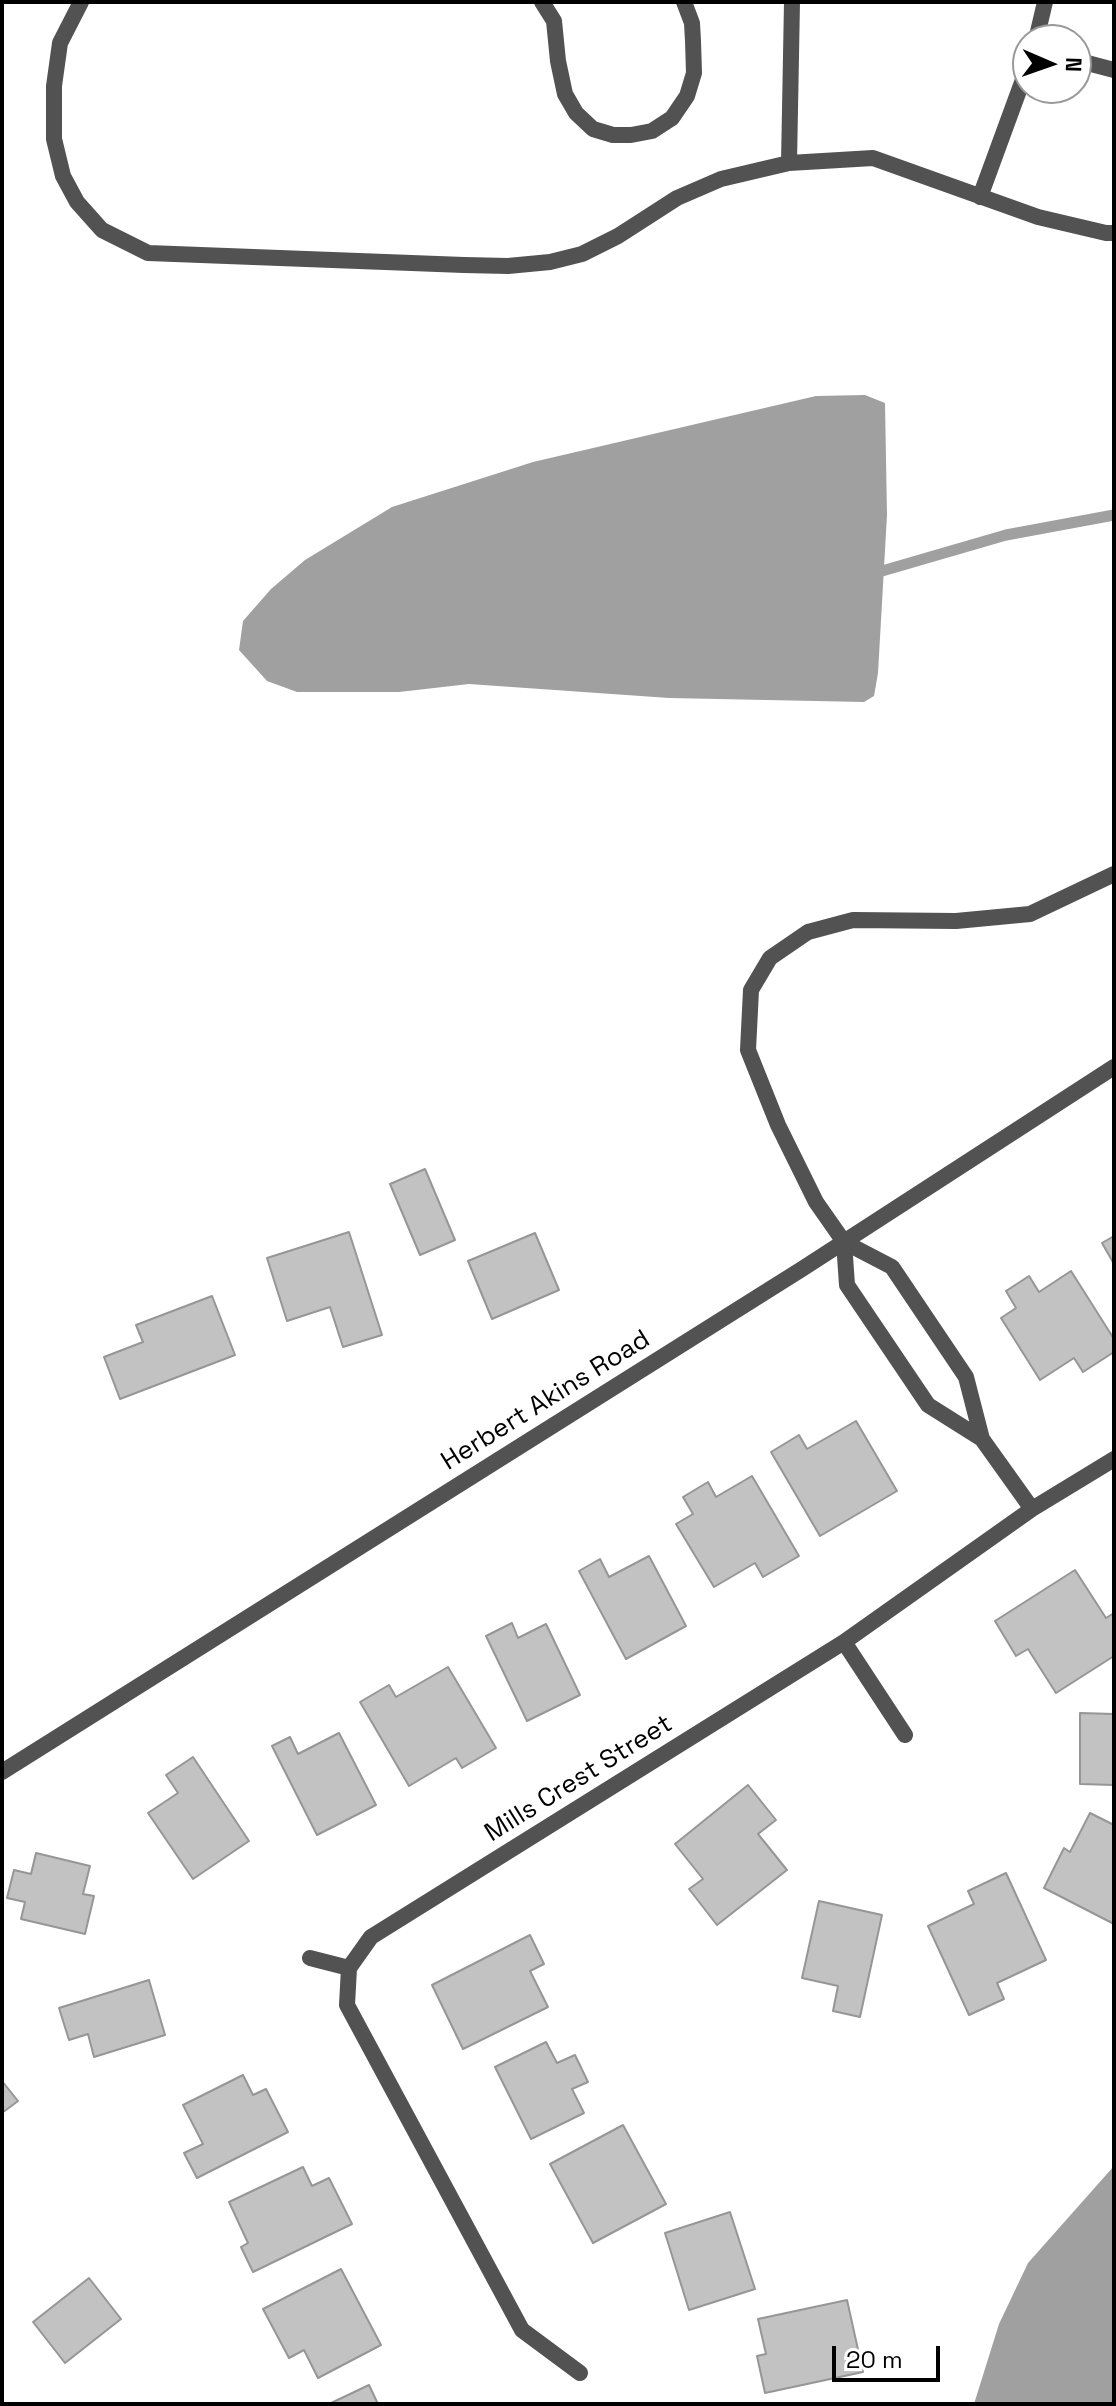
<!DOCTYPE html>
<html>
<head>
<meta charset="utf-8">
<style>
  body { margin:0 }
  #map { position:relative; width:1116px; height:2406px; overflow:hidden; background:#fff; font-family:"Space Grotesk",sans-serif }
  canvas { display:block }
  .frame { position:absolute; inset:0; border:4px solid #000; pointer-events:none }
  .north { position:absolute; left:1012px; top:24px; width:80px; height:80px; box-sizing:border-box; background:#fff; border:2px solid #999; border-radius:50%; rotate:92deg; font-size:22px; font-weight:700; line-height:32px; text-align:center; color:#000 }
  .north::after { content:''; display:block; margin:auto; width:28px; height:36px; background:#000; clip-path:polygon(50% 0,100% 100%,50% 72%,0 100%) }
  .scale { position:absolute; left:832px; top:2346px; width:108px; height:36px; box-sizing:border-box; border:4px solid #000; border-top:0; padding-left:10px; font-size:24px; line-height:28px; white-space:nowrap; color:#000; -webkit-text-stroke:6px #fff; paint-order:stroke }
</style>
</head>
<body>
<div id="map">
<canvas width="1116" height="2406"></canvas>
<div class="frame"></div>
<div class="north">N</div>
<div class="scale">20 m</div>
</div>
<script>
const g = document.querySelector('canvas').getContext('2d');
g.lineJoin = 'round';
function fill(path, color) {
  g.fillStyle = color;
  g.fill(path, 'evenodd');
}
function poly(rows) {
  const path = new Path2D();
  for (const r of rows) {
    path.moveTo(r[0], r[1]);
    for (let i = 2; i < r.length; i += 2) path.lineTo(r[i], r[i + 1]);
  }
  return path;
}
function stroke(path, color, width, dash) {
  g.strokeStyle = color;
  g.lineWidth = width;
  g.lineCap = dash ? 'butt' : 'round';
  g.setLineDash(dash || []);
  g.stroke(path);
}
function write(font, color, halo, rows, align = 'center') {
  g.font = font + ' "Space Grotesk",sans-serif';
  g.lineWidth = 6;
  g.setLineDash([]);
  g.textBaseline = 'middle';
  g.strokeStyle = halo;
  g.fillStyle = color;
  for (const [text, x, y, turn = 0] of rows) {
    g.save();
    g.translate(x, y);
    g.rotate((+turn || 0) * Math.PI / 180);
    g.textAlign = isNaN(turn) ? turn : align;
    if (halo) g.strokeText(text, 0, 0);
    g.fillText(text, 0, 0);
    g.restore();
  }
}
const water = poly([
  [865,395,885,403,887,515,878,673,874,696,864,702,669,698,469,684,399,692,297,692,267,681,239,650,243,621,271,589,305,560,392,507,533,462,816,396],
  [1114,2166,1114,2404,974,2404,999,2324,1028,2263]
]);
const stream = poly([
  [868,571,882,571,1006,535,1114,515]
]);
const building = poly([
  [425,1169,455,1240,420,1255,390,1184,425,1169],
  [349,1232,382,1335,343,1347,330,1307,287,1321,267,1258,349,1232],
  [535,1233,559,1290,492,1319,468,1261,535,1233],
  [1114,1236,1114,1264,1102,1243,1114,1236],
  [1071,1271,1114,1339,1114,1352,1083,1372,1074,1358,1040,1380,1001,1318,1016,1308,1006,1291,1029,1276,1039,1292,1071,1271],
  [212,1296,235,1355,120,1399,104,1357,143,1342,136,1325,212,1296],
  [856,1421,897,1491,820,1536,771,1452,799,1435,807,1449,856,1421],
  [752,1476,799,1556,763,1577,755,1563,714,1587,676,1524,693,1514,683,1497,708,1482,716,1497,752,1476],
  [649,1556,686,1626,626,1659,579,1571,600,1559,609,1577,649,1556],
  [1075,1570,1106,1618,1114,1613,1114,1656,1056,1693,1028,1649,1016,1656,995,1621,1075,1570],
  [512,1623,518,1638,546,1624,580,1695,527,1721,486,1636,512,1623],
  [448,1667,496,1748,462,1768,456,1758,409,1786,360,1702,389,1685,396,1697,448,1667],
  [1080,1713,1114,1714,1114,1785,1080,1784,1080,1713],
  [339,1733,376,1805,317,1835,272,1746,290,1737,298,1754,339,1733],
  [193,1757,249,1841,193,1879,148,1813,178,1793,166,1775,193,1757],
  [748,1785,776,1820,758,1834,787,1870,717,1925,689,1889,703,1879,675,1844,748,1785],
  [1090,1813,1114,1825,1114,1924,1044,1888,1064,1848,1070,1852,1090,1813],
  [36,1853,90,1866,83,1894,94,1896,85,1934,21,1919,25,1902,7,1898,14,1870,31,1874,36,1853],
  [1006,1873,1046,1960,997,1983,1004,1999,969,2015,928,1926,974,1904,968,1891,1006,1873],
  [819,1901,882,1915,860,2017,833,2011,838,1986,802,1978,819,1901],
  [530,1935,544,1964,530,1971,548,2007,463,2049,432,1985,530,1935],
  [149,1980,165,2035,94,2057,88,2034,69,2040,59,2008,149,1980],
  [546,2042,557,2063,575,2055,588,2082,572,2089,584,2113,531,2139,495,2067,546,2042],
  [243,2075,253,2095,266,2089,288,2132,197,2178,184,2153,203,2144,183,2105,243,2075],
  [2,2081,18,2101,2,2113,2,2081],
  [623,2125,666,2204,593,2243,550,2164,623,2125],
  [303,2167,312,2186,329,2178,352,2224,253,2272,241,2247,248,2243,229,2202,303,2167],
  [730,2212,755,2289,689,2310,665,2233,730,2212],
  [341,2269,381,2345,318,2378,304,2350,289,2358,263,2309,341,2269],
  [89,2278,121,2319,65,2363,33,2322,89,2278],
  [847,2300,863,2372,765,2393,757,2356,766,2354,758,2319,847,2300],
  [369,2385,378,2404,329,2404,369,2385]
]);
const service = poly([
  [81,2,60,43,54,86,54,139,63,176,77,202,102,230,148,253,464,265,508,266,550,262,582,254,618,236,677,198,721,179,789,163,873,158,1038,217,1106,233,1114,233],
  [542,2,554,21,558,61,565,94,576,113,593,129,613,135,631,135,652,131,672,118,687,96,694,73,693,41,692,23,684,2],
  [1036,40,1045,2],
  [1076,60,1114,70],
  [789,163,792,2],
  [980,197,1028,66],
  [844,1242,816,1202,778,1125,748,1050,751,990,770,958,808,932,853,920,956,921,1030,914,1114,874]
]);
const minor = poly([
  [844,1242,892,1267,966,1377,982,1439,1032,1509],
  [844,1242,847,1285,928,1405,982,1439],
  [844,1642,905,1735],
  [310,1958,349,1968],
  [580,2373,522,2330,347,2005,349,1968,371,1937,844,1642,1032,1509,1114,1459]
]);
const tertiary = poly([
  [2,1772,802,1269,1114,1067]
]);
const streetNames = [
  ["Herbert Akins Road",546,1401,-32],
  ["Mills Crest Street",579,1779,-32]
];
fill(water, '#a0a0a0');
stroke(stream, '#a0a0a0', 11);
fill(building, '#c2c2c2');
stroke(building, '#969696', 2);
stroke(service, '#525252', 16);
stroke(minor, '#525252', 16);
stroke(tertiary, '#525252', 16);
write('26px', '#000', '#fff', streetNames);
</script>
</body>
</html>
